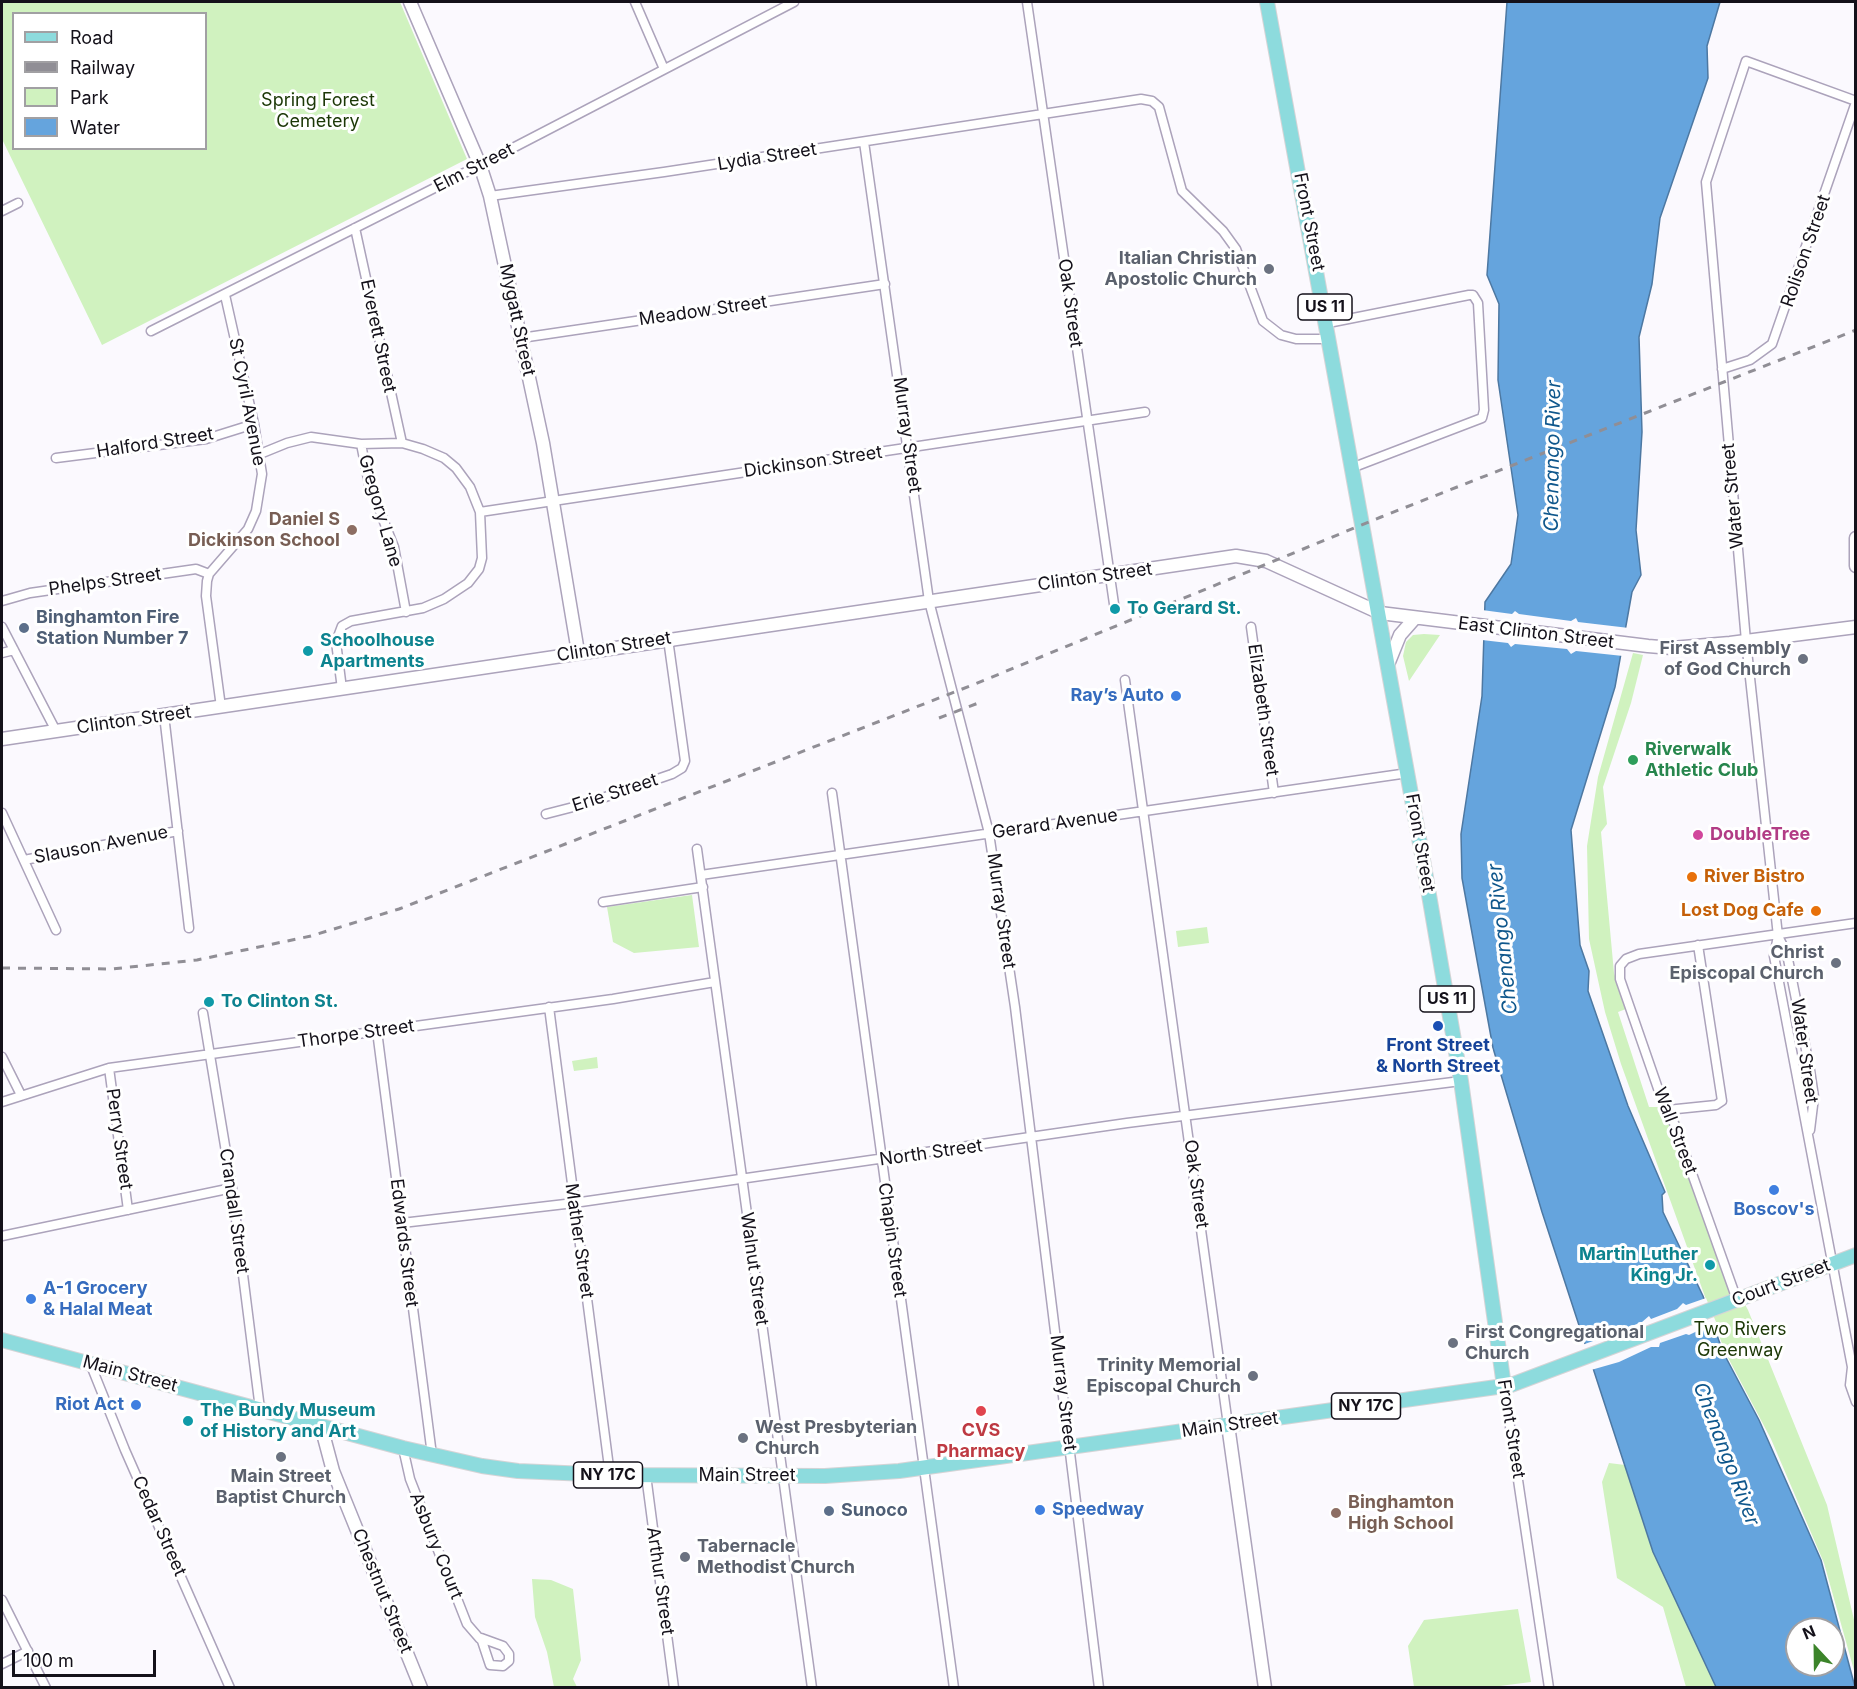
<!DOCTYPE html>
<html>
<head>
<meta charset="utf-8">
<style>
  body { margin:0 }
  #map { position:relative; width:1857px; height:1689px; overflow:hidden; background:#fbf9fe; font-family:Inter,sans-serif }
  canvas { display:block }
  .frame { position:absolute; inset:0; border:3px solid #14111a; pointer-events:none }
  .legend { position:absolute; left:12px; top:12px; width:195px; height:138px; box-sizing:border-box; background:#fff; border:2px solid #a1a0a3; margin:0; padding:8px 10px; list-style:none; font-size:18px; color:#14111a }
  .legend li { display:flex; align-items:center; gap:12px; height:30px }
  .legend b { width:30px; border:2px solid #a1a0a3 }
  .north { position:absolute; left:1785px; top:1617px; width:60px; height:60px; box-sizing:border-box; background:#fff; border:2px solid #a1a0a3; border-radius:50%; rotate:338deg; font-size:16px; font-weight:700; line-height:24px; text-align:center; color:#14111a }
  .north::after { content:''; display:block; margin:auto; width:21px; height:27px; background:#3c842a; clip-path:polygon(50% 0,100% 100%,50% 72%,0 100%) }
  .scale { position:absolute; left:12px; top:1650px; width:144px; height:27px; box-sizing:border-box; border:3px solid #14111a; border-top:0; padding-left:8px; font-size:18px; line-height:21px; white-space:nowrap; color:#14111a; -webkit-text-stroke:4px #fff; paint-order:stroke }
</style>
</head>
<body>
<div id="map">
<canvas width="1857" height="1689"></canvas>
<div class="frame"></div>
<ul class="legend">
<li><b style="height:8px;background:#8ddbdd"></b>Road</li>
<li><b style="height:8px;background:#908e95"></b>Railway</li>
<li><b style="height:16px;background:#d0f2bf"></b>Park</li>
<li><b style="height:16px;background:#65a4dd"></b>Water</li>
</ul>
<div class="north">N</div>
<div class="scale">100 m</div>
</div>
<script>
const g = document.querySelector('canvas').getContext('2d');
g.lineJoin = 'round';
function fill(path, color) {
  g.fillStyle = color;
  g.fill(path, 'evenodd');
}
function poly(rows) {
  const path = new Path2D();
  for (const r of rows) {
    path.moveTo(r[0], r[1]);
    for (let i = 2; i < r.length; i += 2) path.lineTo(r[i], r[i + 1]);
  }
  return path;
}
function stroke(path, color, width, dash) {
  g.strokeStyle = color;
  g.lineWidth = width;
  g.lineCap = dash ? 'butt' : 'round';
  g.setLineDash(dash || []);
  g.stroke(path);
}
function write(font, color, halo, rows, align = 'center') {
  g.font = font + ' Inter,sans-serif';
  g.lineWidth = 6;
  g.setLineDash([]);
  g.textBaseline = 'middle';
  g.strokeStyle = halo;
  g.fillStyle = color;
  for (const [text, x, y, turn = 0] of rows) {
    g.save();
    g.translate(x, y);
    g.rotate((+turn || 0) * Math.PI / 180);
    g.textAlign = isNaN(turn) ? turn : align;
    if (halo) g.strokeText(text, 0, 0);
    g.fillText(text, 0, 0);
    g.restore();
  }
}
const green = poly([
  [2,2,400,2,467,159,102,345,2,139],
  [14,14,206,14,206,148,14,148],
  [1424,634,1440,635,1409,681,1403,656,1406,642,1413,635],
  [1633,653,1643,655,1631,703,1603,787,1607,824,1601,832,1614,973,1626,1009,1618,1012,1649,1107,1659,1107,1664,1119,1678,1117,1736,1288,1748,1310,1827,1505,1855,1624,1855,1674,1824,1563,1771,1439,1725,1352,1621,1064,1605,1012,1589,939,1587,846,1598,777],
  [692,895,699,947,634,953,613,942,607,907],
  [1207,927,1209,943,1178,947,1176,931],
  [597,1057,598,1068,574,1071,572,1061],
  [1609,1463,1625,1465,1653,1552,1716,1687,1686,1687,1663,1607,1617,1578,1602,1482],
  [532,1579,551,1580,573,1589,581,1660,573,1679,577,1687,554,1687,547,1652,535,1617],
  [1518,1609,1531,1682,1484,1688,1414,1687,1408,1646,1424,1620]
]);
const water = poly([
  [1507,2,1720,2,1707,46,1708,78,1660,218,1652,284,1639,337,1642,432,1636,530,1641,575,1632,592,1615,687,1571,830,1580,945,1589,971,1588,991,1628,1106,1665,1192,1662,1195,1663,1212,1703,1296,1723,1352,1759,1420,1821,1560,1855,1687,1716,1687,1653,1552,1542,1212,1493,1048,1462,878,1461,834,1482,696,1485,602,1511,564,1518,515,1498,380,1499,304,1487,275,1507,2],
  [1797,1629,1833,1629,1833,1665,1797,1665,1797,1629]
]);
const pier = poly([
  [1482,610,1512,614,1515,611,1519,614,1571,621,1576,618,1578,622,1629,628,1623,656,1576,651,1571,654,1567,649,1515,644,1511,647,1508,643,1482,640],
  [1706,1298,1716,1322,1689,1335,1686,1334,1660,1343,1659,1347,1651,1347,1619,1362,1591,1370,1582,1345,1607,1336,1607,1332,1616,1332,1642,1322,1649,1316,1651,1319,1677,1309,1683,1303,1686,1305]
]);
const street = poly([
  [635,2,664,69],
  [1027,2,1114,604],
  [1856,101,1746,61,1706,182,1746,641,1778,936,1774,956,1852,1367,1856,1374],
  [864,142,929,601,989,833,1015,1007,1099,1688],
  [490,196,664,172,1141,99,1152,101,1159,107,1182,191,1223,231,1236,249,1263,321,1281,335,1296,339,1330,339],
  [2,211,18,203],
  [355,228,402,443],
  [1328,323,1469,295,1473,295,1478,303,1484,410,1482,418,1354,467],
  [151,331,480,165,794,2],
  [521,338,885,284],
  [1722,369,1750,360,1772,344,1856,102],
  [361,444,369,484,394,547,406,612],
  [260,454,287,443,311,437,361,444,402,443,423,449,444,458,456,468,470,487,480,512,482,558,479,569,468,583,444,599,423,608,351,621,342,626,336,642,342,689],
  [56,458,206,439,254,424],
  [480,512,1145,412],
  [2,601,30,593,196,569,209,574],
  [2,627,56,731],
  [1251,627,1274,793],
  [2,653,14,650],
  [1125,680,1228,1425],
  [221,707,206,596,207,581,209,574,248,529,256,511,262,474,254,424,225,295],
  [164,715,189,928],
  [832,793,954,1688],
  [2,813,56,930],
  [546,814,585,804,672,774,682,768,685,761,668,639],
  [697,849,812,1688],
  [24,860,178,831],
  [701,875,1408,773],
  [603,902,703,887],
  [1778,936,1787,954,1810,1070,1814,1097,1810,1130],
  [549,1007,610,1475],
  [203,1013,232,1188,260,1409],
  [377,1031,432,1455],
  [2,1057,21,1095],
  [109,1068,128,1210],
  [2,1102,109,1068,613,999,715,982],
  [1667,1110,1716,1105,1722,1101,1698,945],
  [402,1223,574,1203,1127,1123,1461,1081],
  [2,1236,232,1188],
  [1737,1300,1674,1123,1663,1103,1620,979,1620,966,1626,959,1639,954,1856,923],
  [90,1363,125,1450,230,1688],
  [1852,1367,1850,1385,1856,1402],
  [1504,1386,1549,1688],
  [403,1448,410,1479,467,1624,480,1639],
  [646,1475,674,1688],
  [2,1600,46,1688],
  [481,1638,503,1646,509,1654,509,1661,503,1666,490,1665,481,1638],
  [2,1664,28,1651]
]);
const secondary = poly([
  [410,2,480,165,490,196,543,443,578,652],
  [1856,538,1856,566],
  [1389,662,1400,635,1415,618],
  [2,739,1236,556,1266,561,1380,613,1648,646,1672,648,1730,643,1856,627],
  [1228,1425,1265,1688],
  [321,1426,333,1471,421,1688]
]);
const primary = poly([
  [1267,2,1423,860,1461,1081,1504,1386],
  [2,1340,403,1448,482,1466,518,1471,610,1475,825,1476,899,1471,1511,1385,1856,1255]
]);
const rail = poly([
  [939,718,981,702],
  [2,968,112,969,197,960,311,936,399,909,975,684,1381,517,1856,330]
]);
const markers = [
  [1269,269,6,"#6b7280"],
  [352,530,6,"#8d6e63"],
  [1115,609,6,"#0f9aa8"],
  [24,628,6,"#5c6f8a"],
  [308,651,6,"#0f9aa8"],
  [1803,659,6,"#6b7280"],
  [1176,696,6,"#3f7fe0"],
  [1633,760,6,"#2e9e5b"],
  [1698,835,6,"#d1479c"],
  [1692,877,6,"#e8710a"],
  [1816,911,6,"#e8710a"],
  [1836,963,6,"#6b7280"],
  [209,1002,6,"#0f9aa8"],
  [1438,1026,6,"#1a4fb4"],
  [1774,1190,6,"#3f7fe0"],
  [1710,1265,6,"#0f9aa8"],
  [31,1299,6,"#3f7fe0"],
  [1453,1343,6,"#6b7280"],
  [1253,1376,6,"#6b7280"],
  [136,1405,6,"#3f7fe0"],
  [981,1411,6,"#e0444e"],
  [188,1421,6,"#0f9aa8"],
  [743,1438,6,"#6b7280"],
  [281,1457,6,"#6b7280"],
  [1040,1510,6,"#3f7fe0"],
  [829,1511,6,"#5c6f8a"],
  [1336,1513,6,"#8d6e63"],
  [685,1557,6,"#6b7280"]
];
const shields = [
  [1325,307,54],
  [1447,999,54],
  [1366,1406,69],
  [608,1475,69]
];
const shieldNames = [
  ["US 11",1325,307],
  ["US 11",1447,999],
  ["NY 17C",1366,1406],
  ["NY 17C",608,1475]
];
const parkNames = [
  ["Spring Forest",318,101],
  ["Cemetery",318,122],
  ["Two Rivers",1740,1330],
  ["Greenway",1740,1351]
];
const streetNames = [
  ["Lydia Street",767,157,-9],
  ["Elm Street",474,168,-27],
  ["Front Street",1309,222,79],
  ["Rolison Street",1806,251,-71],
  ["Oak Street",1070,303,82],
  ["Meadow Street",703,311,-8],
  ["Mygatt Street",517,320,78],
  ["Everett Street",378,336,78],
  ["St Cyril Avenue",247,402,79],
  ["Murray Street",907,435,82],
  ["Halford Street",155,443,-9],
  ["Dickinson Street",813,462,-8],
  ["Water Street",1733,496,-95],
  ["Gregory Lane",380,511,74],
  ["Clinton Street",1095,577,-8],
  ["Phelps Street",105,582,-8],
  ["East Clinton Street",1536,633,7],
  ["Clinton Street",614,647,-9],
  ["Elizabeth Street",1263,710,82],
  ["Clinton Street",134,720,-8],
  ["Erie Street",615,793,-18],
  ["Gerard Avenue",1055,824,-8],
  ["Front Street",1420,843,80],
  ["Slauson Avenue",101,845,-11],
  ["Murray Street",1001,911,82],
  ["Thorpe Street",356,1034,-8],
  ["Water Street",1804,1051,82],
  ["Wall Street",1675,1131,69],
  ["Perry Street",119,1139,82],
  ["North Street",931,1153,-8],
  ["Oak Street",1196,1184,82],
  ["Crandall Street",234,1211,82],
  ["Chapin Street",892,1240,82],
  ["Mather Street",579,1241,82],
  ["Edwards Street",404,1243,83],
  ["Walnut Street",754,1269,82],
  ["Court Street",1781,1283,-21],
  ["Main Street",130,1374,15],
  ["Murray Street",1063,1393,83],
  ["Main Street",1230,1425,-8],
  ["Front Street",1511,1429,81],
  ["Main Street",747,1476],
  ["Cedar Street",159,1526,66],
  ["Asbury Court",436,1546,68],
  ["Arthur Street",660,1581,82],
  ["Chestnut Street",382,1591,68]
];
const worshipNames = [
  ["Italian Christian",1257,259],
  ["Apostolic Church",1257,280],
  ["First Assembly",1791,649],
  ["of God Church",1791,670],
  ["Christ",1824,953],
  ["Episcopal Church",1824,974],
  ["First Congregational",1465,1333,"left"],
  ["Church",1465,1354,"left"],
  ["Trinity Memorial",1241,1366],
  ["Episcopal Church",1241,1387],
  ["West Presbyterian",755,1428,"left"],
  ["Church",755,1449,"left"],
  ["Main Street",281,1477,"center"],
  ["Baptist Church",281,1498,"center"],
  ["Tabernacle",697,1547,"left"],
  ["Methodist Church",697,1568,"left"]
];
const educationNames = [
  ["Daniel S",340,520],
  ["Dickinson School",340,541],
  ["Binghamton",1348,1503,"left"],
  ["High School",1348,1524,"left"]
];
const cultureNames = [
  ["To Gerard St.",1127,609],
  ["Schoolhouse",320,641],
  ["Apartments",320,662],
  ["To Clinton St.",221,1002],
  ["Martin Luther",1698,1255,"right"],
  ["King Jr.",1698,1276,"right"],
  ["The Bundy Museum",200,1411],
  ["of History and Art",200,1432]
];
const serviceNames = [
  ["Binghamton Fire",36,618],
  ["Station Number 7",36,639],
  ["Sunoco",841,1511]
];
const shopNames = [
  ["Ray’s Auto",1164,696],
  ["Boscov's",1774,1210,"center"],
  ["A-1 Grocery",43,1289,"left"],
  ["& Halal Meat",43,1310,"left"],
  ["Riot Act",124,1405],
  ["Speedway",1052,1510,"left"]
];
const leisureNames = [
  ["Riverwalk",1645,750],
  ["Athletic Club",1645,771]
];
const hotelNames = [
  ["DoubleTree",1710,835]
];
const foodNames = [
  ["River Bistro",1704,877],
  ["Lost Dog Cafe",1804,911,"right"]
];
const transitNames = [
  ["Front Street",1438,1046],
  ["& North Street",1438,1067]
];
const healthNames = [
  ["CVS",981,1431],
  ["Pharmacy",981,1452]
];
const waterNames = [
  ["Chenango River",1553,456,-89],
  ["Chenango River",1503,939,-96],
  ["Chenango River",1726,1454,69]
];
fill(green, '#d0f2bf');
fill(water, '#65a4dd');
stroke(water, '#4d78a2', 1.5);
fill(pier, '#fbf9fe');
stroke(street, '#aca3bb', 11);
stroke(secondary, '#aca3bb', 15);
stroke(primary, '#d5d4d6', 16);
stroke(street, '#fff', 8);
stroke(secondary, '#fff', 12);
stroke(primary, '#8ddbdd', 14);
stroke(rail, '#908e95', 3, [8, 8]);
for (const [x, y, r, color] of markers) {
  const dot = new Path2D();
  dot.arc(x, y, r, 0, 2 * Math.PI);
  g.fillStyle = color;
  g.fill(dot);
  stroke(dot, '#fff', 2);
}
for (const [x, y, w] of shields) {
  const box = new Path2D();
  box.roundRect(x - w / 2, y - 13, w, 26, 4.5);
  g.fillStyle = '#fff';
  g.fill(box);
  stroke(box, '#14111a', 1.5);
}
write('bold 16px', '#14111a', null, shieldNames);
write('18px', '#1b3706', '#fff', parkNames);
write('18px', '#14111a', '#fff', streetNames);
write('bold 18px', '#5b616d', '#fff', worshipNames, 'right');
write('bold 18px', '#785e54', '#fff', educationNames, 'right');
write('bold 18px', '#0d838f', '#fff', cultureNames, 'left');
write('bold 18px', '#4e5e75', '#fff', serviceNames, 'left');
write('bold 18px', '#366cbe', '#fff', shopNames, 'right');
write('bold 18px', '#27864d', '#fff', leisureNames, 'left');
write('bold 18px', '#b23c85', '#fff', hotelNames, 'left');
write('bold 18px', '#c56008', '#fff', foodNames, 'left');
write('bold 18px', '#164399', '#fff', transitNames);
write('bold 18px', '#be3a42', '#fff', healthNames);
write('italic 20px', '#0f578c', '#fff', waterNames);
</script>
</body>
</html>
